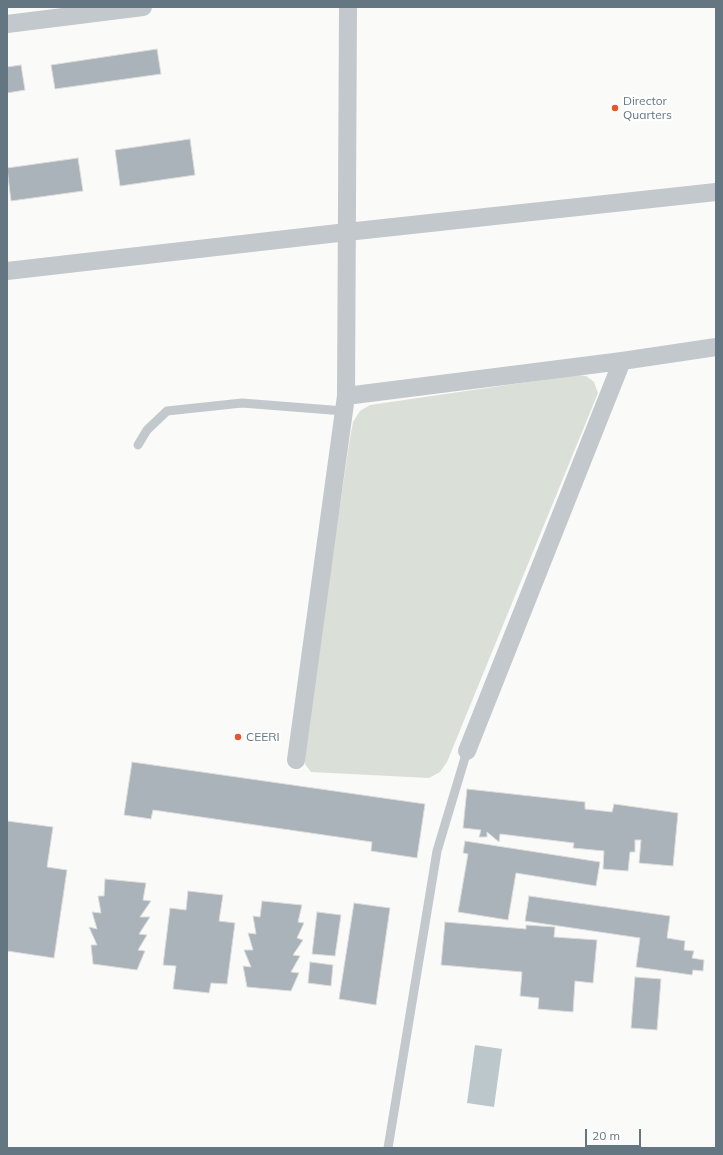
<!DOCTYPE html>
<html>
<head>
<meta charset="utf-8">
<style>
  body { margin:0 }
  #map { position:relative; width:723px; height:1155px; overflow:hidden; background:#fafaf8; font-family:Mulish,sans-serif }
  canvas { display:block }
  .frame { position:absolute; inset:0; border:8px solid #657683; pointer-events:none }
  .scale { position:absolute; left:585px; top:1129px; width:56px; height:18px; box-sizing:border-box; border:2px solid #657683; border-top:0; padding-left:5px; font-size:12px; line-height:14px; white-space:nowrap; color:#657683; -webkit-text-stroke:3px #fff; paint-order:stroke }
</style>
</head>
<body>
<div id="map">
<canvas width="723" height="1155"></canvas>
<div class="frame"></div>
<div class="scale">20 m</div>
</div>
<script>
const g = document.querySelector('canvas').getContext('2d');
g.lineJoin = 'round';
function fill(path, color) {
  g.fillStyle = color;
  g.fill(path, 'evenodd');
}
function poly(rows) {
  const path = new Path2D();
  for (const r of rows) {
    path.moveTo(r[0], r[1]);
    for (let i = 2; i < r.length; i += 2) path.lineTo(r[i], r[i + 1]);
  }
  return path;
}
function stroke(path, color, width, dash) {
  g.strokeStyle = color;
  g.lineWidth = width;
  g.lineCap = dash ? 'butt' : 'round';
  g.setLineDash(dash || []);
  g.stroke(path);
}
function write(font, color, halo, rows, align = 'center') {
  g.font = font + ' Mulish,sans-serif';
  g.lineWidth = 4;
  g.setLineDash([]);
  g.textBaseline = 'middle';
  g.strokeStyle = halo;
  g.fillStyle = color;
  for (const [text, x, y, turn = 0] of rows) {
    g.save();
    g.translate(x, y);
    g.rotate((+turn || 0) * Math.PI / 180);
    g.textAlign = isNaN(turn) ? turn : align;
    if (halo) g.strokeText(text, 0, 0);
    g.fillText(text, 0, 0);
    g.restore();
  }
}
const green = poly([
  [576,375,586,376,594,382,598,393,447,762,440,772,429,778,311,772,305,764,303,755,350,438,353,422,360,411,370,405]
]);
const water = poly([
  [475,1045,502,1049,494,1107,467,1103]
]);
const building = poly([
  [157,49,161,74,55,89,51,65,157,49],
  [21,65,25,90,7,93,7,67,21,65],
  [190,139,195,175,120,186,115,150,190,139],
  [78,158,83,191,11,201,7,168,78,158],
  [132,762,425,804,417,858,371,851,372,842,153,810,151,819,124,815,132,762],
  [467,789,585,802,585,809,612,812,614,804,678,813,673,866,639,863,641,840,635,840,635,852,630,852,628,871,603,869,604,851,573,848,574,843,500,834,499,842,487,832,487,837,479,837,481,830,463,828,467,789],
  [7,821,53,827,47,867,67,870,54,958,7,951,7,821],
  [465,841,600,862,596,886,516,873,508,920,458,912,468,854,463,853,465,841],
  [105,879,146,883,143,900,151,901,140,917,150,917,139,934,147,935,138,950,145,951,137,970,93,964,91,945,97,945,89,927,97,929,92,912,101,913,98,896,104,896,105,879],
  [188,891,223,895,219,921,235,923,227,984,211,983,209,993,173,989,176,966,163,965,170,908,186,910,188,891],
  [529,896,670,916,667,938,685,941,684,950,694,951,692,958,704,960,703,971,693,970,692,975,636,967,640,938,525,921,529,896],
  [262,901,302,905,298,922,304,923,297,938,303,940,293,955,300,956,291,972,299,973,291,991,247,987,243,966,251,967,244,950,253,950,248,933,256,934,253,916,260,917,262,901],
  [354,903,390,908,376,1005,339,999,354,903],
  [317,912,341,915,335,956,312,954,317,912],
  [445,922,526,929,526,925,555,927,554,937,597,940,593,983,575,981,573,1012,538,1009,539,998,520,996,522,972,441,965,445,922],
  [310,962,333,965,331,986,308,983,310,962],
  [635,977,661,979,657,1030,631,1028,635,977]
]);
const lane = poly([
  [138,445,147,430,167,411,242,403,344,411],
  [388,1148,437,851,467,751]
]);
const street = poly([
  [7,24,143,7],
  [7,271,347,232,716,192],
  [346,396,622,361,716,347],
  [467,751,622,361],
  [296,760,346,396,348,7]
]);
const markers = [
  [615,108,4,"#e4572e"],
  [238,737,4,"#e4572e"]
];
const poiNames = [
  ["Director",623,101],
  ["Quarters",623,115],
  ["CEERI",246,737]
];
fill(green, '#dadfd7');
fill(water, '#bbc7cb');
fill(building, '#aab3b9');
stroke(building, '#dcdcda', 1);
stroke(lane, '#c3c8cc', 9);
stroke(street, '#c3c8cc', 18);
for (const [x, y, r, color] of markers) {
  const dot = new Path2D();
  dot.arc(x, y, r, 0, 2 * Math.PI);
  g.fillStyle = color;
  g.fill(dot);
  stroke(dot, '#fff', 1.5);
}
write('12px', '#657683', '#fff', poiNames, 'left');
</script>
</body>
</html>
